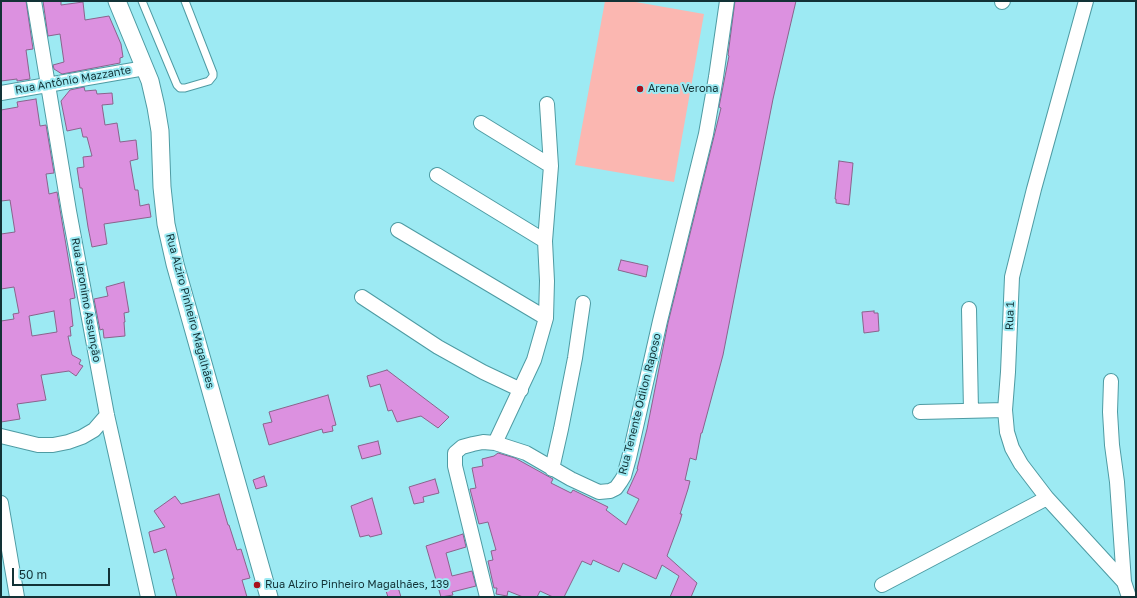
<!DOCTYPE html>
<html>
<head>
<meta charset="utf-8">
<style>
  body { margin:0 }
  #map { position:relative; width:1137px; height:598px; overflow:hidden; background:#9deaf3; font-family:"Golos Text",sans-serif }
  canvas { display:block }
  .frame { position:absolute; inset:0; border:2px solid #123236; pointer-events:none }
  .scale { position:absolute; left:12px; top:568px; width:98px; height:18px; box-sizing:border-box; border:2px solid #123236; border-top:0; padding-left:5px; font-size:12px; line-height:14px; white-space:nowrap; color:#123236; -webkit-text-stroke:3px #9deaf3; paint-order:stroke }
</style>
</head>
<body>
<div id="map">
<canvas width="1137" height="598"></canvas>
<div class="frame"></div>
<div class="scale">50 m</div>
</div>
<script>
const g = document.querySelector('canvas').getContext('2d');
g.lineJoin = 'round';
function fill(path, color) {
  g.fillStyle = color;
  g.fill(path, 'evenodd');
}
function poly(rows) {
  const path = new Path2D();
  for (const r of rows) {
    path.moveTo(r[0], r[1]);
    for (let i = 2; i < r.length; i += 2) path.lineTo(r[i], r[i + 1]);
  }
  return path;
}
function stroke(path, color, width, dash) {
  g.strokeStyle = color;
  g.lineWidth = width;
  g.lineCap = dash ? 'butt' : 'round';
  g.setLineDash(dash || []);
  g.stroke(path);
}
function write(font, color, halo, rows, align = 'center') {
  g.font = font + ' "Golos Text",sans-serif';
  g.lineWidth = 4;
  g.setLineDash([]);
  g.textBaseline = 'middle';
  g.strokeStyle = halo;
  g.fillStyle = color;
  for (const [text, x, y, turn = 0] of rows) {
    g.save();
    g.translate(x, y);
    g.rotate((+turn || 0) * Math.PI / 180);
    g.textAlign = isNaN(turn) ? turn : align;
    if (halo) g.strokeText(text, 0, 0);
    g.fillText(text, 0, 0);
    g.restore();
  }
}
const green = poly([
  [605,1,630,1,704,14,674,182,575,165]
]);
const building = poly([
  [1,1,26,1,33,49,26,50,30,79,17,81,17,79,1,81,1,1],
  [43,1,61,1,61,5,83,2,85,20,109,16,121,44,123,57,120,58,120,63,62,74,54,69,53,65,64,62,60,34,48,36,43,1],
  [735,1,796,1,773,99,723,355,702,433,701,433,696,460,690,458,685,480,690,481,688,489,680,514,682,514,680,521,667,556,697,583,691,597,670,597,679,576,662,565,656,579,623,563,619,572,593,560,591,565,582,561,564,597,553,597,540,591,537,597,523,597,508,591,507,596,496,594,497,588,494,588,488,561,493,560,491,551,496,550,488,522,479,524,470,489,476,488,472,468,483,466,482,459,494,456,498,453,515,458,553,479,551,483,571,493,573,490,608,507,606,510,626,525,639,499,627,493,638,469,637,469,647,429,668,323,721,108,719,107,729,56,728,55,735,1],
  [84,87,85,91,96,90,97,94,112,93,113,104,102,105,105,125,117,123,120,142,136,140,138,159,130,161,135,190,138,190,140,206,149,204,151,217,104,224,107,244,92,247,88,227,82,188,80,188,77,168,84,167,83,157,92,156,87,137,83,137,81,128,67,131,61,101,70,90,84,87],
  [36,99,40,126,46,125,54,173,46,174,49,194,57,192,75,298,70,299,73,326,70,327,71,336,68,336,72,355,81,360,79,364,83,366,76,376,69,371,41,375,46,400,17,404,20,419,1,422,1,321,14,319,13,314,19,313,14,287,1,289,1,234,15,232,10,200,1,201,1,110,18,107,17,102,36,99],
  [54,311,57,332,32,336,29,316,54,311],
  [839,161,853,163,849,205,836,203,836,199,835,199,839,161],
  [621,260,648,266,646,277,618,270,621,260],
  [124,282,129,312,124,313,125,322,124,322,125,336,104,338,103,329,100,330,94,299,108,296,106,287,124,282],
  [874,311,874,313,878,313,879,331,864,333,862,312,874,311],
  [387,370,449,417,438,428,421,416,397,422,392,410,388,411,380,384,370,387,367,376,387,370],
  [328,395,336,425,332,426,333,431,323,433,322,429,269,445,263,424,272,422,269,412,328,395],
  [378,441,381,454,362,459,358,446,378,441],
  [264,476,267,486,256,489,253,480,264,476],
  [435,479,439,493,423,497,424,502,414,504,409,487,435,479],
  [219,494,228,525,229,525,237,550,241,549,250,578,242,580,247,597,177,597,172,579,174,579,166,549,154,553,149,533,149,532,165,527,154,511,175,496,181,504,219,494],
  [372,498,382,534,370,537,369,535,360,537,351,506,372,498],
  [463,534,466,547,446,553,452,576,472,571,476,586,452,592,453,595,441,597,426,546,463,534],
  [397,584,401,597,388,597,385,588,397,584]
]);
const service = poly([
  [142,1,177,85,180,88,185,88,209,81,213,76,213,73,185,1]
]);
const minor = poly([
  [34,1,69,211,107,415,148,597],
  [1086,1,1034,189,1012,277,1008,372,1005,410,1007,432,1012,448,1021,464,1047,498,1124,582,1129,597],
  [1002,2,1003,1],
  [1,93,145,68],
  [481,123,551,166],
  [437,175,545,241],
  [398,230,546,318],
  [362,297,438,347,483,372,521,390],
  [969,309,971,411],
  [1111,381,1110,412,1112,445,1117,482,1124,582],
  [920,412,1005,410],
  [1,436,38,445,53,445,68,442,82,437,94,430,107,415],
  [495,443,534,360,546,318,547,281,545,241,551,166,547,104],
  [552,469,561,429,575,358,583,303],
  [1,503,17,597],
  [882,585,1047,498],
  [487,597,455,466,455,453,462,447,473,444,483,442,495,443,526,453,571,479,599,492,610,491,616,488,621,481,624,476,629,458,660,321,706,134,716,77,727,1]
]);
const tertiary = poly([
  [117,1,150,81,156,107,160,131,162,187,166,224,175,264,269,597]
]);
const markers = [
  [640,89,4,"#a7101d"],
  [257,585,4,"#a7101d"]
];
const streetNames = [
  ["Rua Antônio Mazzante",73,80,-10],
  ["Rua Jeronimo Assunção",86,300,80],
  ["Rua Alziro Pinheiro Magalhães",190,311,75],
  ["Rua 1",1010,316,-88],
  ["Rua Tenente Odilon Raposo",640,404,-76]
];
const poiNames = [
  ["Arena Verona",648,89],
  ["Rua Alziro Pinheiro Magalhães, 139",265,585]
];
fill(green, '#fbb7b1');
fill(building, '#dc91e0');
stroke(building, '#8a638b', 1);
stroke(service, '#4e9ba3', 9);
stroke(minor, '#4e9ba3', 16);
stroke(tertiary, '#4e9ba3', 19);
stroke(service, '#fff', 7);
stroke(minor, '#fff', 14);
stroke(tertiary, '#fff', 17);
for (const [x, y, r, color] of markers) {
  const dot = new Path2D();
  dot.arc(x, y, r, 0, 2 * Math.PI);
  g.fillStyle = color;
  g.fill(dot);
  stroke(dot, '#9deaf3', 1.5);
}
write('11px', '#123236', '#9deaf3', streetNames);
write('11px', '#123236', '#9deaf3', poiNames, 'left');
</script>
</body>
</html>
